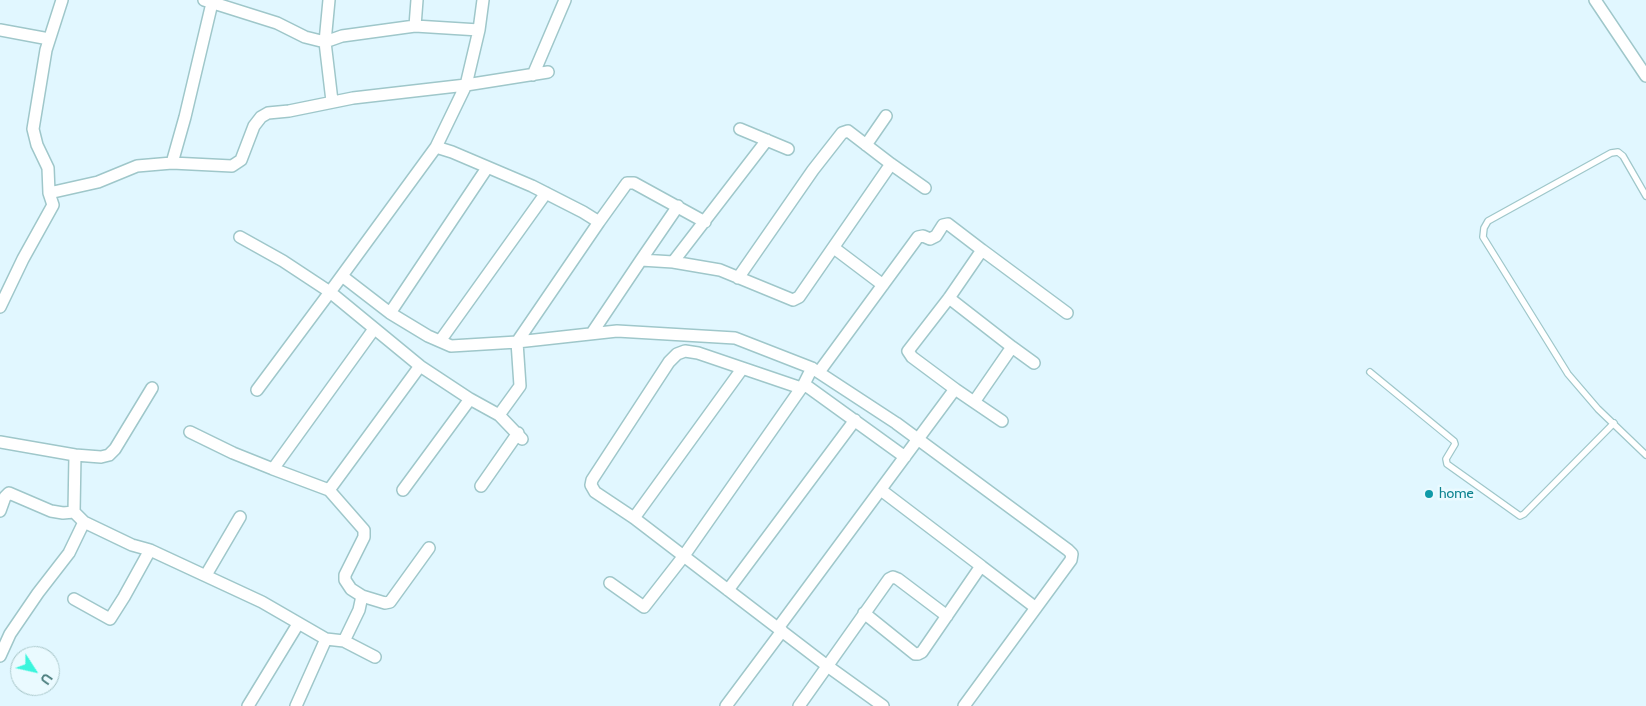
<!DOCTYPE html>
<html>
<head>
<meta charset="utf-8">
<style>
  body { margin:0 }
  #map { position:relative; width:1646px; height:706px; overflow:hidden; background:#e1f7ff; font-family:Cabin,sans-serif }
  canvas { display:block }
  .north { position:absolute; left:10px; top:646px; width:50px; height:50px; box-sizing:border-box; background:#eafaff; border:1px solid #a8c6c9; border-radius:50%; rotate:125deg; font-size:14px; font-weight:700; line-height:20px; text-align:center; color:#457979 }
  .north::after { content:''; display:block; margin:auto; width:18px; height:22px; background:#3af5dc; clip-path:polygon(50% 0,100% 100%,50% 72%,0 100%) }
</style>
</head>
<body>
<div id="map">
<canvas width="1646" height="706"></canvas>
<div class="north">U</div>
</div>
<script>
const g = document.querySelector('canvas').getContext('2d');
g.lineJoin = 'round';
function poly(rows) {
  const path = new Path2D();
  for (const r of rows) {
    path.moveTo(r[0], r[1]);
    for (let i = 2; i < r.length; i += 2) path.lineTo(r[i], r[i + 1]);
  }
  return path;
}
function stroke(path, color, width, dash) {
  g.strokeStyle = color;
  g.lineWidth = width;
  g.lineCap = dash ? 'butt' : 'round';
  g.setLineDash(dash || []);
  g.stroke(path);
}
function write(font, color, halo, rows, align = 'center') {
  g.font = font + ' Cabin,sans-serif';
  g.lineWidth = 5;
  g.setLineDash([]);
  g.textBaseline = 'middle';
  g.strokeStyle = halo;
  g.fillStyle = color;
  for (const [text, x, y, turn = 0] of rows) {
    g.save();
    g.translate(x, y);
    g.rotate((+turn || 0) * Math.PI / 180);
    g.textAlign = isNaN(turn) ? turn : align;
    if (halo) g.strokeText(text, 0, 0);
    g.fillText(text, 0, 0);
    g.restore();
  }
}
const lane = poly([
  [1646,196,1623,156,1618,152,1611,153,1488,221,1484,228,1483,237,1568,374,1598,409,1646,455],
  [1370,372,1454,441,1455,444,1446,459,1447,464,1520,516,1524,514,1614,423]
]);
const street = poly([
  [204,0,277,23,305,37,325,42,329,0],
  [483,0,479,30,466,85,436,147,330,292,420,366,470,399,499,415,520,386,517,342,599,222,627,183,634,183,705,222],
  [1595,0,1646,76],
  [415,26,417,0],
  [0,30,49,39],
  [533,75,565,0],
  [332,101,325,42,342,36,415,26,479,30],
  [740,129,788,149],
  [866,145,886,116],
  [436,147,452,152,532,186,583,212,599,222],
  [172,163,185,117,212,3],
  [49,193,98,182,137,166,172,163,232,166,241,160,254,126,261,117,268,113,289,111,353,98,466,85,548,72],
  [240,237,283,261,330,292,257,390],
  [834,248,883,285],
  [982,250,1067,313],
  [641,260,673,262,720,270,793,300,799,297,891,164],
  [673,262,767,140],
  [342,276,390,313,428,336,451,346,517,342,617,331,735,338,812,368,896,423,1068,550,1072,554,1071,560,964,706],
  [738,278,813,170,842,133,848,131,891,164,925,188],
  [949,298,1012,347],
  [0,307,23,259,53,205,49,193,48,168,37,145,33,129,46,50,62,0],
  [390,313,487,168],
  [374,329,273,469,329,490,364,530,364,537,345,575,345,580,351,589,362,596,385,603,390,602,429,548],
  [592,333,641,260,678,206],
  [440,341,546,193],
  [819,372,918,237,923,236,930,239,936,236,943,225,948,224,982,250,949,298,908,351,912,357,955,389],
  [804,384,905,457],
  [801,388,698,353,685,351,677,354,669,362,592,480,591,485,595,492,634,518,826,665,883,706],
  [974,402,1002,421],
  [499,415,522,439],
  [190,432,233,453,273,469],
  [0,442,75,455,74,512,84,522,132,545,150,550,262,602,326,639,344,641,359,610,362,596],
  [75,455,101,457,109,455,115,449,152,388],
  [481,486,518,433],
  [329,490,420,366],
  [403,490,470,399],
  [881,490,981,566],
  [0,511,5,497,9,493,51,511,63,513,74,512],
  [634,518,742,369],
  [206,575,240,517],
  [610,583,644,607,683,557,804,384,812,368],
  [728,590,855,420],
  [74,599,110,619,124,597,150,550],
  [864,613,915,654,918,654,922,652,981,566,1036,608],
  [778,628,955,389,974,402,1012,347,1034,363],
  [344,641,375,657],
  [0,656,10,634,38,593,69,553,84,522],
  [248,706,298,624],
  [296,706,326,639],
  [726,706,782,631],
  [799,706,889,579,893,577,898,579,947,616]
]);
const markers = [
  [1429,494,5,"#0f9aa8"]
];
const cultureNames = [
  ["home",1439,494]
];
stroke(lane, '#9fc7ca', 8);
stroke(street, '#9fc7ca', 14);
stroke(lane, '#fff', 5.5);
stroke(street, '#fff', 11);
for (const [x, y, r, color] of markers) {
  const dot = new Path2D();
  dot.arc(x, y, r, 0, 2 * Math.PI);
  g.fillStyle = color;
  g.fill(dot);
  stroke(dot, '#eafaff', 2);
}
write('14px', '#0d838f', '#eafaff', cultureNames, 'left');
</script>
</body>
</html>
